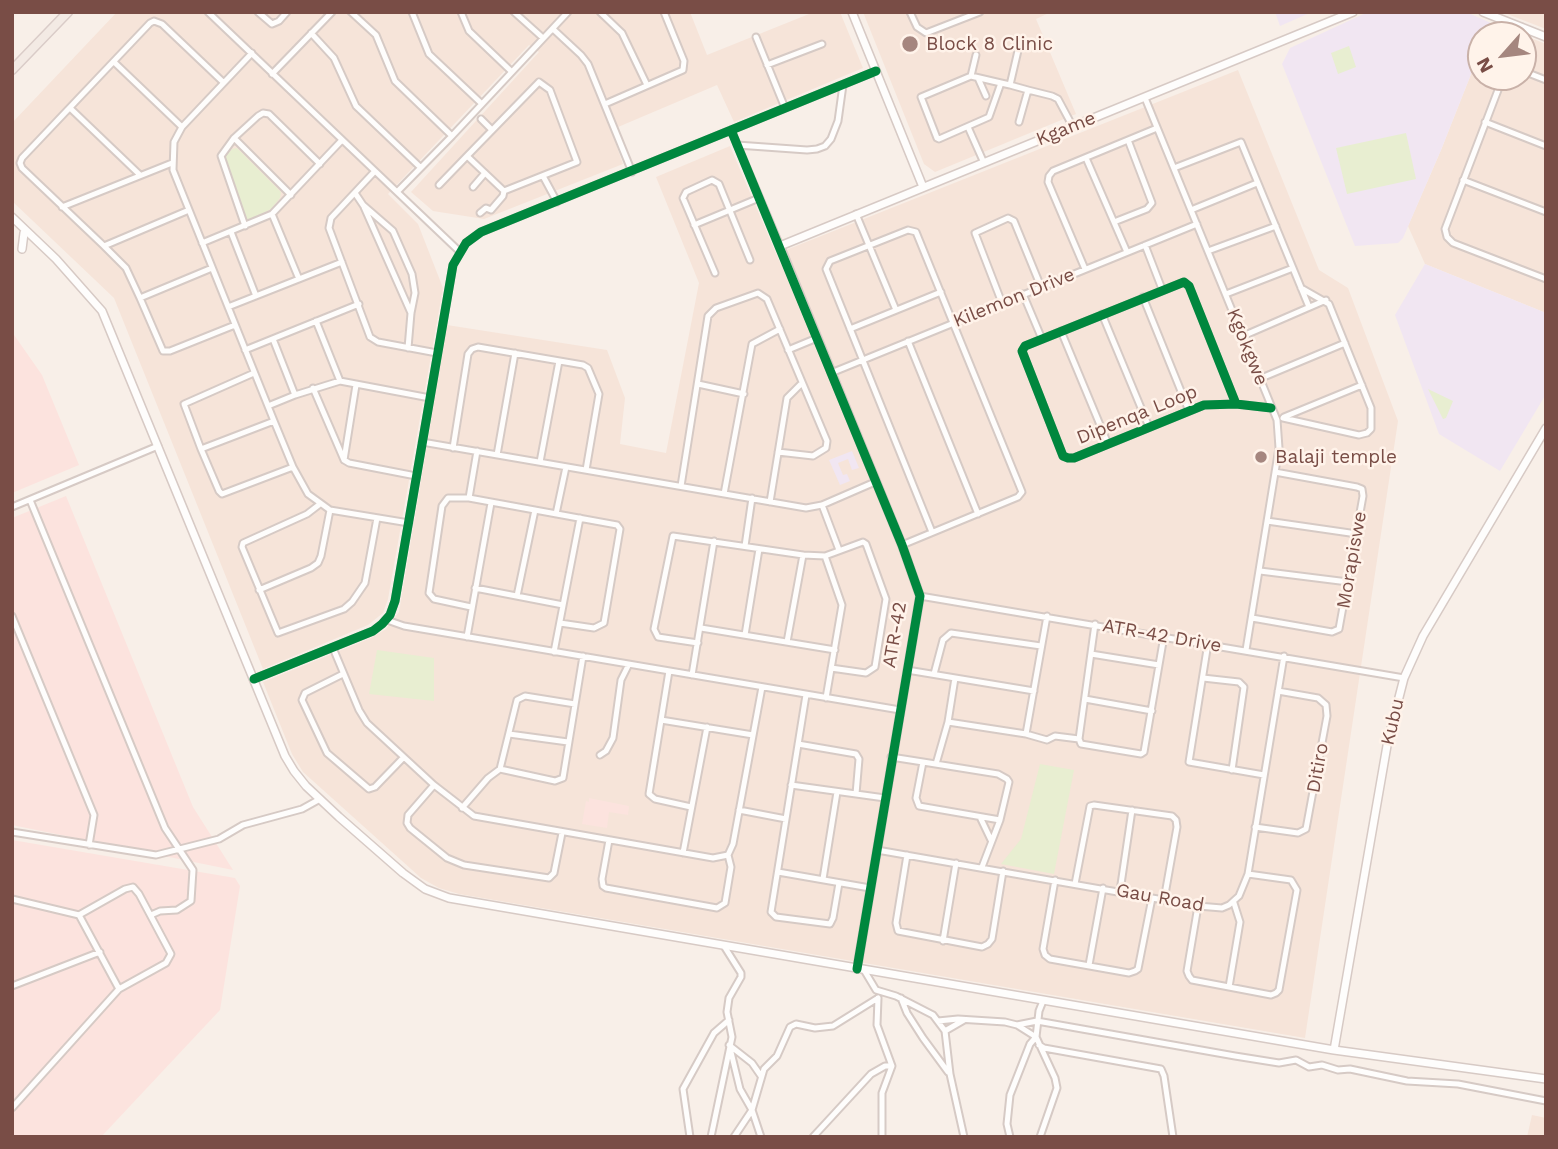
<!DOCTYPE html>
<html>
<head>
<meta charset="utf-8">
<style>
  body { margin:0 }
  #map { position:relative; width:1558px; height:1149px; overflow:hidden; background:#f8efe8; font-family:"Work Sans",sans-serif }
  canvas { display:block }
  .frame { position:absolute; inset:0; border:14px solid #794d46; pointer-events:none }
  .north { position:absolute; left:1467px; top:21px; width:70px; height:70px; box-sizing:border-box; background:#fff3ea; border:2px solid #c9b1a8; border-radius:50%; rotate:242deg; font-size:19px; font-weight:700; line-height:28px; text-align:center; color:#794d46 }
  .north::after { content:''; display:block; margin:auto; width:24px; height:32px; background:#a5867f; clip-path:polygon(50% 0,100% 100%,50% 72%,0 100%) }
</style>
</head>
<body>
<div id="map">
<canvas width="1558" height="1149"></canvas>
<div class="frame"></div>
<div class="north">N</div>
</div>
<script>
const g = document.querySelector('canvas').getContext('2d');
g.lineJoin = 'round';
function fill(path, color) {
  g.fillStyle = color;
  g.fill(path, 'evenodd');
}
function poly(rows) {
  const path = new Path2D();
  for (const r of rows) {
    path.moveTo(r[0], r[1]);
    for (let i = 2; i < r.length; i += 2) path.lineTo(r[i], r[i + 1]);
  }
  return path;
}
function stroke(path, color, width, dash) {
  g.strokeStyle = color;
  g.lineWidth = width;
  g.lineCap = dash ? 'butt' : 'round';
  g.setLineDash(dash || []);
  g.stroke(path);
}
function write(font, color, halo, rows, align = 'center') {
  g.font = font + ' "Work Sans",sans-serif';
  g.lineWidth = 5;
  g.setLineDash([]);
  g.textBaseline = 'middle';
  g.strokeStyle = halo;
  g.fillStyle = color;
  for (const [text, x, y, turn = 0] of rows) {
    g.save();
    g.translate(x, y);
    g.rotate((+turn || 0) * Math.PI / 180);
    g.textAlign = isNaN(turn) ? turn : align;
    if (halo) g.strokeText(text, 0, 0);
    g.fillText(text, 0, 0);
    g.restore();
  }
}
const residential = poly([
  [117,12,690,12,707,55,814,12,840,12,863,68,734,122,717,85,611,130,623,164,484,219,433,211,411,192,539,52,529,45,388,194,418,224,443,288,388,599,383,613,368,625,263,669,114,298,12,201,12,123],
  [863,12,1051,12,1036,19,1076,114,935,172,924,164],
  [1502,12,1546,12,1546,29],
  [1491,23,1522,35,1486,35],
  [1523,35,1546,44,1546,313,1425,264,1408,226,1441,150,1481,49,1481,77,1523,77],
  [1238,70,1319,270,1348,288,1398,421,1305,1038,459,894,439,888,421,878,303,772,292,754,263,682,371,638,386,629,399,612,447,325,607,350,625,398,620,444,666,453,699,283,656,177,730,146,781,265,791,261,786,250],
  [1532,1115,1546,1118,1546,1137,1527,1137]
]);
const commercial = poly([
  [12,332,42,375,79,465,12,493],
  [66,496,193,807,233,870,12,825,12,518],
  [589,798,629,806,628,815,609,812,607,828,582,824,586,801,589,802],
  [12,840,235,878,240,886,220,1010,101,1137,12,1137]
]);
const education = poly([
  [1275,12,1312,12,1280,26],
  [1368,12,1466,12,1491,23,1486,35,1481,35,1481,49,1441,150,1403,238,1398,243,1355,246,1282,64,1290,48],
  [1425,264,1546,313,1546,394,1500,471,1439,434,1395,315],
  [852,451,859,468,852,470,848,459,838,463,843,475,847,474,850,481,840,485,829,460]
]);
const green = poly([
  [1349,46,1356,67,1338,74,1331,53],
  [1406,133,1416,179,1347,194,1336,148],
  [237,148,281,192,280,198,271,209,247,221,225,162,225,157,232,149],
  [1428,389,1453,401,1446,418,1443,419],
  [377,650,434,658,434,701,369,694],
  [1040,764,1074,770,1054,874,1001,864,1021,839]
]);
const street = poly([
  [208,12,459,251],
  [258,12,272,24,279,21,287,12],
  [351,12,376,35,395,81,452,136],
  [412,12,429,54,482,104],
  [461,12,469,31,512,72],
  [514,12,543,38],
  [600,12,622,33,647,85],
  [910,12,917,27,926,33,980,12],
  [553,29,581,55,588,64,632,172],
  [311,33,334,58,356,106,420,167],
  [1519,35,1522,27],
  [756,37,785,108],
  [252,53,182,127,174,142,173,170,274,421,293,467,308,494,330,510,409,523],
  [114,62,182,127],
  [767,65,822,44],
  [1523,71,1546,80],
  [272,74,332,12],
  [971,76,976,55],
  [1503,77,1445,229,1447,237,1453,243,1546,279],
  [978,78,986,96],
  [539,82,550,90,577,162,504,191,467,156,539,82],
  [1001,83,989,117,939,139,937,138,921,97,971,76,1001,83,1010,85,1028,90,1052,96,1058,99,1073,127],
  [1010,85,1020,42],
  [1145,98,1277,420,1279,448,1246,650],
  [605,104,683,70,684,61,664,12],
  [70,108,140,175],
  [481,119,492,130],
  [1019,122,1028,90],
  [1485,122,1546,146],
  [968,127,984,163],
  [731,130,780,246],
  [234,138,291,195],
  [737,145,807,150,817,149,825,146,831,139,838,121,843,85],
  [1086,158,1127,252],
  [1174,168,1241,142,1309,307],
  [375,171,331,218,329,228,370,337,378,342,437,353],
  [543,176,557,202],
  [1463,180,1546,212],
  [439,185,467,156],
  [473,187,485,173],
  [397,192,452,136,568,12],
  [355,193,363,205,393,231,412,274,415,293,411,313,408,348],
  [62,207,172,163],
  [364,207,411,313],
  [1191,210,1257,183],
  [480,213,486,208,491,210,503,196,504,191],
  [272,214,299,279],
  [856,214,896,310],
  [1114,222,1147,209,1152,203,1128,140],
  [694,225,759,198],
  [245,226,221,156,234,138,258,116,263,113,269,114,320,164],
  [231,232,256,296],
  [202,243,272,214,342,140],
  [1145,245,1162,289],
  [104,246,22,168,20,163,22,158,150,23,154,21,162,24,223,82],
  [1208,251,1276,226],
  [212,268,140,298,163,351,170,351,235,325],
  [1085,269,1048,182,1049,176,1053,171,1157,128],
  [715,273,683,198,686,192,712,180,719,184,750,260],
  [1023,294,1042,339],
  [1226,294,1293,268],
  [1143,297,1189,411],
  [140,298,126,268,104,246,189,210],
  [1002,303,975,233,1008,218,1014,221,1041,287],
  [228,307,342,262],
  [1102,314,1149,427],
  [316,321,340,381],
  [850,329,941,292],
  [1061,331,1108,444],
  [1243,336,1326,300],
  [908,341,978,514],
  [245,350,359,304],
  [788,350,817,338],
  [254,373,184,404,201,449,219,491,222,494,293,467],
  [831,373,1197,224],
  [1259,379,1345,343],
  [698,384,744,394],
  [313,388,344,460,349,463,416,476],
  [295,395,340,381,430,398],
  [1236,404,1189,286,1184,282,1025,346,1022,351,1063,456,1068,458,1074,458,1204,405,1236,404,1271,408],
  [268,406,295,395,273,339],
  [1284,417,1362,385],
  [1283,418,1359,435,1367,433,1371,429,1371,408,1329,304,1301,288],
  [422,442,806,508,822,505,875,482],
  [453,448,468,354,472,349,478,347,583,365,588,368,599,394,586,470],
  [201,449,274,421],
  [497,455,515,353],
  [344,460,356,385],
  [540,462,559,361],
  [681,486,708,316,716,308,758,293,767,299,827,441,826,448,813,456,778,452],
  [724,494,752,344,780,329],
  [469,498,477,451],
  [30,500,165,828,193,870,191,901,177,910,160,911,151,915],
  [770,502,787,398,802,383],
  [320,504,307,514,243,543,242,547,278,633,344,609,352,602,365,583,377,518],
  [822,505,839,550],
  [12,507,158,446],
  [556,514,566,467],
  [1267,521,1357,534],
  [902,545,1018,497,1022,492,916,232,908,230,830,261,826,269,932,532],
  [745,546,752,498],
  [825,556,842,605,826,698],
  [1260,571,1348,582],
  [475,588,563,605],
  [259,590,311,568,318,563,321,556,330,510],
  [517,596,535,510],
  [920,596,1404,678],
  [471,607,434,599,429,593,442,506,448,498,469,498,617,525,620,529,604,623,594,628,560,623],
  [12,616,94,815,89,845],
  [1252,618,1332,632,1339,629,1363,496,1362,489,1357,487,1275,472],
  [387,620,404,626,900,710],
  [1095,624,1079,739,1081,744,1141,754,1144,752,1164,636],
  [701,628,835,650],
  [745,635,759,549],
  [467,637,491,503],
  [787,642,803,555],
  [698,643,658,637,654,629,673,536,803,555,825,556,863,542,866,544,886,599,875,667,866,673,831,668],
  [1208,643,1189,762,1264,775],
  [333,648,359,710,367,723,434,785,474,816,713,858,728,855,733,844,762,687],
  [554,652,580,518],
  [1091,654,1159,665],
  [907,670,1034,691],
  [669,671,649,794,655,799,691,807],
  [343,674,305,693,302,700,327,753,369,789,375,787,403,758],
  [934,674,943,640,951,633,1041,646],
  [692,675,714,541],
  [1203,678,1239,682,1244,687,1232,770],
  [254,679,373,631,382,624,390,615,395,601,453,265,466,243,481,232,876,71],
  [806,695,771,912,776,917,830,924,833,918,839,883],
  [1085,699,1152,711],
  [661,720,753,735],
  [948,722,1026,734,1047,616],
  [509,734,568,742],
  [1026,734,1047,740,1055,736,1079,739],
  [798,744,856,754,859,759,856,794],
  [600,755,606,751,613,738,621,680,629,664],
  [891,757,923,762,916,798,919,806,1000,820],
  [923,762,998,774,1007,779,1009,782,1000,820,982,867],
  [936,764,948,722,955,678],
  [500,769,555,781,563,778,583,656],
  [434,785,408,815,407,823,410,828,447,858,464,865,549,878,554,873,562,833],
  [791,785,885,798],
  [462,808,488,778,500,769,517,700,525,696,575,704],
  [739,810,786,819],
  [980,817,991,840],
  [1255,827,1298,833,1306,829,1327,716,1326,705,1318,698,1278,691],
  [12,832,156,855,219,839,243,825,302,809,320,799],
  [609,840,602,879,603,886,606,888,717,908,725,903,731,867,728,855],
  [877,850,1198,906,1222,908,1229,905,1239,896,1248,874,1284,656],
  [683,853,707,727],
  [907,855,896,923,898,931,982,947,988,944,992,939,1003,871],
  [778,872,870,888],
  [823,879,837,792],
  [1055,880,1043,949,1045,955,1050,959,1129,973,1135,971,1138,969,1152,898],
  [1075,884,1090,806,1094,805,1172,816,1176,820,1177,827,1164,900],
  [1120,891,1132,810],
  [12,899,79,915,125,889,133,887,139,894,171,954,166,963,119,989,12,1108],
  [1198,906,1187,971,1189,976,1192,980,1229,987,1271,995,1276,993,1279,990,1297,890,1291,880,1248,874],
  [79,915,119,989],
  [943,941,956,863],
  [1089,965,1103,888],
  [864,970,876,990,896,996,933,1015,945,1031,950,1074,964,1137],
  [12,986,100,952],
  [1229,987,1240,922,1234,903],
  [878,998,877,1025,892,1066,882,1093,882,1137],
  [901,998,907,1013,923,1038,948,1072],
  [938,1021,958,1019,1005,1022,1017,1025,1036,1037,1030,1044,1010,1095,1007,1124,1010,1137],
  [1017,1025,1037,1021,1235,1056,1279,1063,1296,1060,1309,1067,1322,1065,1338,1070,1350,1069,1407,1081,1458,1084,1546,1101],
  [945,1031,964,1020],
  [729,1045,752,1063,761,1076],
  [1039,1045,1044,1048,1161,1069,1164,1076,1173,1137],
  [730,1048,740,1089,752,1110,761,1137],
  [690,1137,683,1089,714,1033,729,1020],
  [711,1137,732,1037,727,1012,729,998,741,977,741,973,724,946],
  [734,1137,752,1110,764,1069,777,1056,790,1027,796,1024,815,1028,833,1026,878,998],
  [813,1137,871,1074,885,1066,892,1066],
  [1040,1137,1057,1088,1055,1078,1036,1037,1039,1011,1043,1001]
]);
const secondary = poly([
  [852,12,923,187],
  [1483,12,1546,37],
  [12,217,56,259,102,311,285,756,294,771,306,786,339,817,403,873,425,889,449,898,1334,1050,1546,1079],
  [22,249,24,233],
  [857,969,920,596,902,545,780,246,1353,12],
  [1334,1050,1388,740,1404,678,1423,636,1546,428]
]);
const primary = poly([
  [12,70,68,12]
]);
const cycleway = poly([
  [731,130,902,545,920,596,857,969],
  [1236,404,1189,286,1184,282,1025,346,1022,351,1063,456,1068,458,1074,458,1204,405,1236,404,1271,408],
  [254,679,373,631,382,624,390,615,395,601,453,265,466,243,481,232,876,71]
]);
const markers = [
  [910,44,9,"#a5867f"],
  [1261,457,7,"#a5867f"]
];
const poiNames = [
  ["Block 8 Clinic",926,44],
  ["Balaji temple",1275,457]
];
const streetNames = [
  ["Kgame",1066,129,-22],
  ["Kilemon Drive",1014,298,-22],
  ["Kgokgwe",1247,347,68],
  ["Dipenqa Loop",1137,415,-22],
  ["Morapiswe",1352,560,-80],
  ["ATR-42",895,635,-80],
  ["ATR-42 Drive",1162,636,10],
  ["Kubu",1393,722,-77],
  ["Ditiro",1318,768,-80],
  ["Gau Road",1160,898,10]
];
fill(residential, '#f6e4d9');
fill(commercial, '#fce3de');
fill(education, '#f1e6f2');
fill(green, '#e8eed1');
stroke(street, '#d6cac5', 9);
stroke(secondary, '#d7cac5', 10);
stroke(primary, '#daccc8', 11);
stroke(street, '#fefdfc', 5);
stroke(secondary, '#fefdfc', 7);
stroke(primary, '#f3eae4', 8);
stroke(cycleway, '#00873e', 9);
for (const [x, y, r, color] of markers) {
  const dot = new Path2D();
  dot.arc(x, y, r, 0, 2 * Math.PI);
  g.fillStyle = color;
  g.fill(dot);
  stroke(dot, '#fff3ea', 2.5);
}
write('19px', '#794d46', '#fff3ea', poiNames, 'left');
write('19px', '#794d46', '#fff3ea', streetNames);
</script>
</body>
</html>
